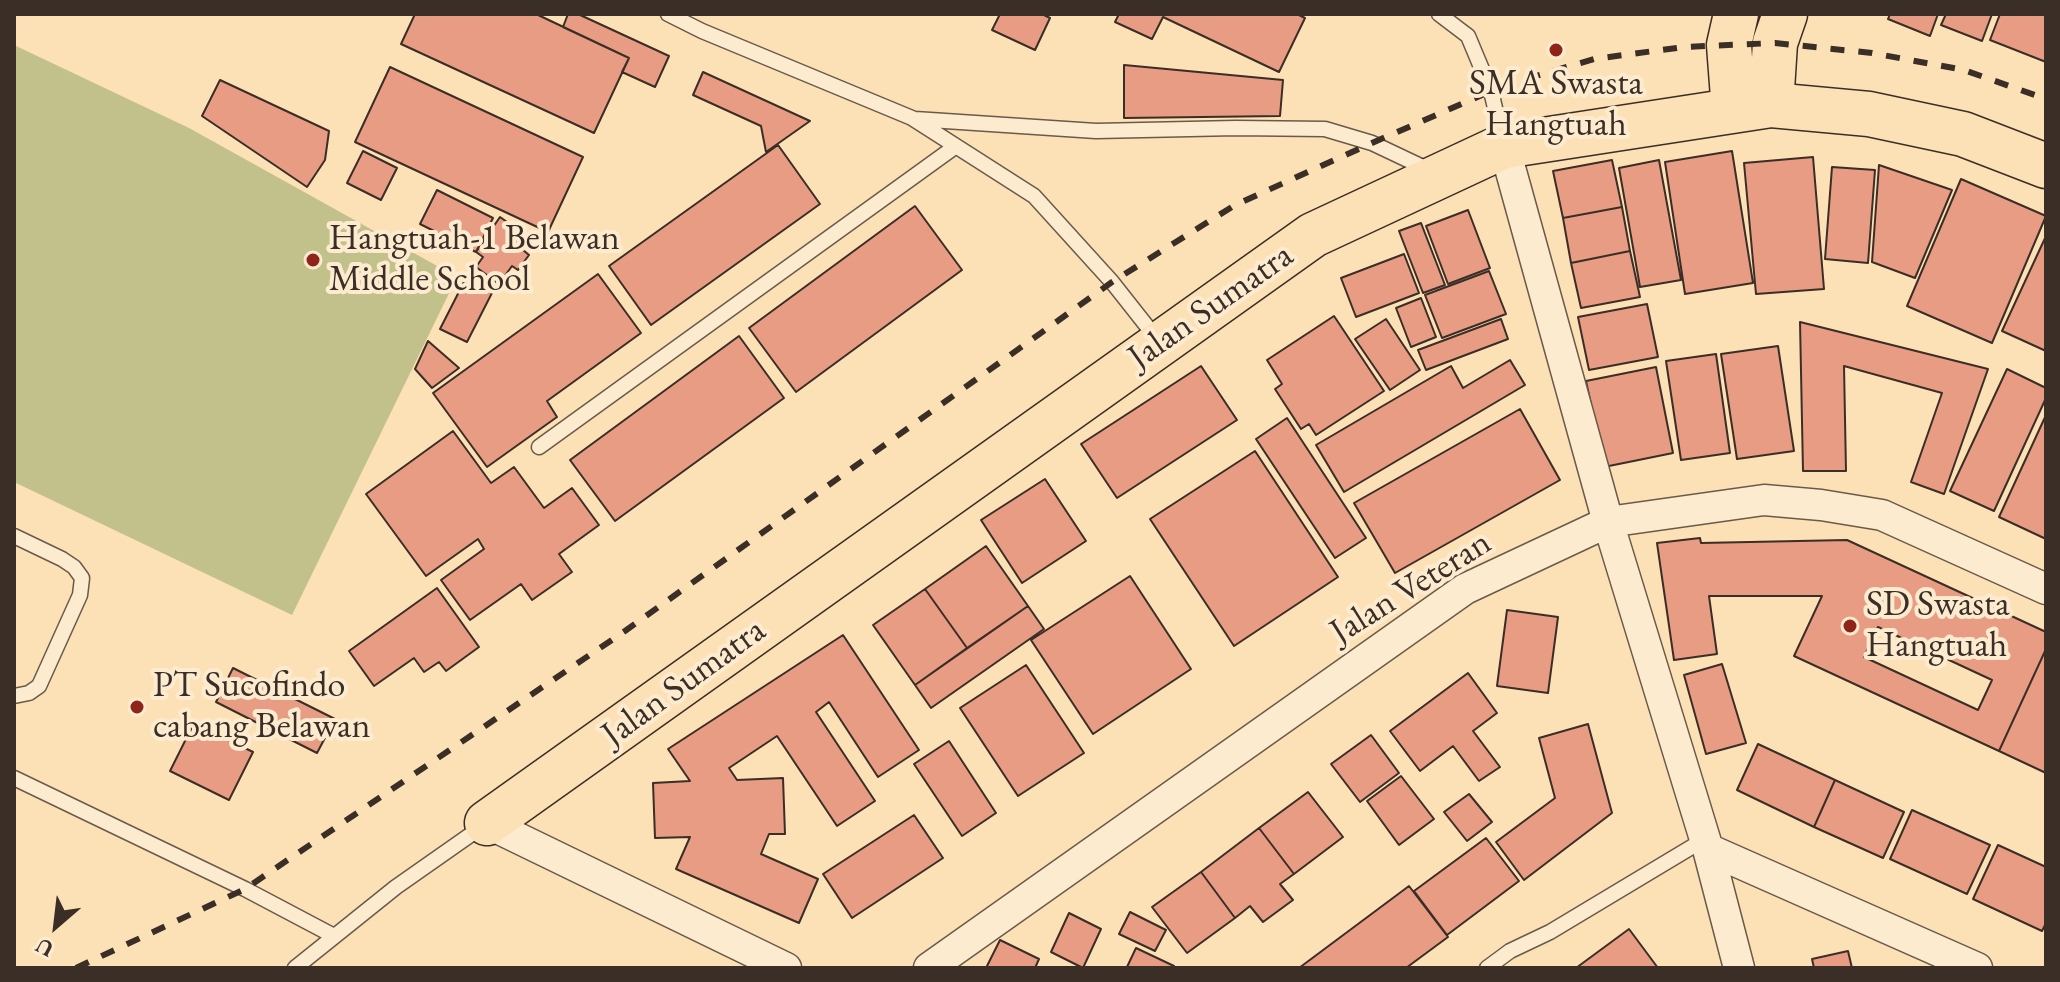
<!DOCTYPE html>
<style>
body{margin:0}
#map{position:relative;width:2060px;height:982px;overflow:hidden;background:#fce0b6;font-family:"EB Garamond",serif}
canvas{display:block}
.frame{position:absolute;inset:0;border:16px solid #3a2e26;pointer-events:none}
.north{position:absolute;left:16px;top:886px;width:80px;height:80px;-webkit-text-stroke:6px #fdebd0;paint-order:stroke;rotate:208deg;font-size:22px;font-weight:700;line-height:32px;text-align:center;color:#3a2e26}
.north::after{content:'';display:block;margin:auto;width:28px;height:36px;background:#3a2e26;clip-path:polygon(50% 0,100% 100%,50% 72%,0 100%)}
</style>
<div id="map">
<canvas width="2060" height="982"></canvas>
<div class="frame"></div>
<div class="north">U</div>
</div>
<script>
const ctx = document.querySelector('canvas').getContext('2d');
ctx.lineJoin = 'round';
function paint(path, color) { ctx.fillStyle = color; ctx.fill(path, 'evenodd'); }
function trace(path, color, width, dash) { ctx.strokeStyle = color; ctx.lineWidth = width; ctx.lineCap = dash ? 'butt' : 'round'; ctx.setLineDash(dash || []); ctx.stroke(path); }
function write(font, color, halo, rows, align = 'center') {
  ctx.font = font + ' "EB Garamond",serif'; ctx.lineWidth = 8; ctx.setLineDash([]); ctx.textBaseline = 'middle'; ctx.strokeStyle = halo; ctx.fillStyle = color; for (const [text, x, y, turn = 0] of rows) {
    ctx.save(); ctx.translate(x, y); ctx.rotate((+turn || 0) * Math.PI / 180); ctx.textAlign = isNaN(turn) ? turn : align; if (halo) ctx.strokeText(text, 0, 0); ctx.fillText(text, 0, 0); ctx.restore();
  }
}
const green = new Path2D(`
 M14,45L189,128L457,277L292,615L14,482Z`);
const building = new Path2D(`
 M415,14H536L629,58L594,133L401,44Z
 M568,14H578L669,56L655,87L622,72L629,58L563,27Z
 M1000,14H1042L1050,18L1035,50L992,30Z
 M1119,14H1297L1305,18L1279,72L1163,17L1152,39L1115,22Z
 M1890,14H1938L1930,36L1888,19Z
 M1946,14H1992L1982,41L1941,25Z
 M2000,14H2046V62L1990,40Z
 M1124,65L1283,80L1280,116L1124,118Z
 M390,67L583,157L548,232L355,142Z
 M703,72L810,121L766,152L761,126L693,95Z
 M220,80L329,131L325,160L307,187L202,116Z
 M778,145L820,204L651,325L609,266Z
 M363,151L397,168L381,200L347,183Z
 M1732,151L1753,283L1685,294L1665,162Z
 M1813,157L1824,289L1756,294L1744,163Z
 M1612,160L1622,207L1563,218L1553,171Z
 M1659,160L1681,280L1640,287L1619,168Z
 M1879,165L1952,190L1915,278L1872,262Z
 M1832,167L1875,170L1868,263L1825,259Z
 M1961,179L2046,216L1992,343L1907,306Z
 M437,190L493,218L476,252L420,224Z
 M915,206L962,270L796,392L749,328Z
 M1622,207L1630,251L1571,263L1563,218Z
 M1468,210L1490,268L1448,284L1426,226Z
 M500,217L531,239L523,250L529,255L518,270L512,266L499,284L476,267L483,257L476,252Z
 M1421,223L1445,285L1423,293L1399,231Z
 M2046,236V351L2002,331Z
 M1630,251L1640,297L1581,308L1571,263Z
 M1404,254L1419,293L1356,317L1341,278Z
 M1489,271L1506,314L1442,338L1425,295Z
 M598,274L641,333L547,401L557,417L487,467L433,393Z
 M467,276L494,289L467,342L440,329Z
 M1421,298L1436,337L1411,347L1396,308Z
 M1647,304L1658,357L1589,370L1578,317Z
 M1334,316L1384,391L1316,435L1309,424L1301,429L1275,389L1282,384L1267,360Z
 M1386,319L1420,370L1390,390L1355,339Z
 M1501,319L1508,339L1426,370L1418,350Z
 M1800,322L1988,369L1944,494L1911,482L1942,393L1844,366L1846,471H1803Z
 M739,336L784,398L615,521L570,460Z
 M428,341L459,368L432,388L415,369Z
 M1778,346L1794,451L1737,459L1721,354Z
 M1716,354L1730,453L1681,460L1666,361Z
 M1510,360L1525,385L1344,492L1316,445L1451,366L1463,388Z
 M1201,366L1237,420L1117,498L1081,444Z
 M1656,367L1673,453L1604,467L1586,381Z
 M2007,369L2046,388V398L1994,511L1950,491Z
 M1520,409L1560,480L1395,573L1354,503Z
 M2046,415V539L1999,517Z
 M1287,418L1366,538L1335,558L1256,439Z
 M453,431L491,483L514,467L544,508L572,488L599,525L559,554L572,572L532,600L521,584L470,620L441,580L484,549L478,539L426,576L366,494Z
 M1255,451L1338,577L1234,646L1150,519Z
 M1045,479L1086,541L1022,583L981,520Z
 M1700,538L1701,543L1847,540L2046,632V649L1999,751L1794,656L1822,596H1709L1717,654L1674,660L1657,543ZM1878,627L1992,680L1978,710L1864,657Z
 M986,546L1028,606L967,648L925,589Z
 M1130,576L1191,669L1093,734L1031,640Z
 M437,588L479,647L446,671L439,662L424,672L414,658L374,686L349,651Z
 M925,589L967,648L915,685L873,625Z
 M1028,606L1044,629L931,708L915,685Z
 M1507,610L1558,617L1548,693L1497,686Z
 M843,635L919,750L878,777L829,702L816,712L875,801L837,826L777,736L729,768L737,780L783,778L785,834H769L761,854L818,879L799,923L676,869L690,837L655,838L653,783L690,781L668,749Z
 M2046,649V773L1999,751Z
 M1722,664L1746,743L1706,754L1684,675Z
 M1026,665L1084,753L1018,796L960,708Z
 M233,668L335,719L317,753L216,702Z
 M1468,673L1497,713L1473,731L1500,767L1479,781L1453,746L1420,771L1390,731Z
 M194,723L253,752L229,800L170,771Z
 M1588,724L1612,813L1524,880L1496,842L1555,798L1539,738Z
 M1371,735L1399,773L1360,802L1331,764Z
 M949,741L996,813L962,836L914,764Z
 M1758,744L1835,780L1814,827L1737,790Z
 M1401,776L1434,819L1399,845L1367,801Z
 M1835,780L1904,812L1883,858L1814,827Z
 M1308,792L1343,837L1294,874L1259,828Z
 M1469,794L1492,822L1467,841L1444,812Z
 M1912,810L1990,845L1967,894L1890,859Z
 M914,815L943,858L852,918L823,874Z
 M1259,828L1294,874L1280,884L1293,900L1263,922L1250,906L1235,918L1201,872Z
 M1486,838L1519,881L1447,935L1414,891Z
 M1998,845L2046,867V923L2042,931L1973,899Z
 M1201,872L1235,918L1187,953L1152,907Z
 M1409,886L1448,937L1406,968H1299Z
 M1130,912L1166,930L1155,951L1119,934Z
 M1069,913L1101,929L1083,968L1051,952Z
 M1629,929L1658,968H1576Z
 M1000,940L1039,959L1035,968H986Z
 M1136,948L1174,966L1173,968L1127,967Z
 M1848,951L1852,968H1814L1812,959Z`);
const service = new Path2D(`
 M668,14L702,31L912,118L1034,196L1112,282L1157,339
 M1439,14L1468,36L1491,91L1503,142
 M915,119L1096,131L1236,128L1325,129L1372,143L1429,170
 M539,447L956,146
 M14,536L62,559L74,567L82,578L80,595L39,686L29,693L14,696
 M14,778L245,889L334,936
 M295,968L396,887L483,826
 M1487,968L1510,951L1550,932L1705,839`);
const minor = new Path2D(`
 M1504,146L1608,522L1708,849L1739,968
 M487,823L786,968
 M1708,849L1977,968
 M929,968L1465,589L1608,522L1764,500L1821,505L1882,515L2046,589`);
const primary = new Path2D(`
 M1771,105L1775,43L1785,14
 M1734,110L1729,45L1736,14`);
const trunk = new Path2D(`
 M487,823L1313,235L1504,146L1771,105L1869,114L1963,134L2046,166`);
const rail = new Path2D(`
 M76,968L245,889L625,631L1112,282L1235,205L1372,143L1505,85L1594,59L1684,47L1775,43L1872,53L1964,70L2046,99`);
const markers = [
 [1556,50,8,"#8f2418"],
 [313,260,8,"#8f2418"],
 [1850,626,8,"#8f2418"],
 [137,707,8,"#8f2418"]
];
const poiNames = [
 ["SMA Swasta",1556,84,"center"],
 ["Hangtuah",1556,125,"center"],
 ["Hangtuah-1 Belawan",329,239],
 ["Middle School",329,280],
 ["SD Swasta",1866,605],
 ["Hangtuah",1866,646],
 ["PT Sucofindo",153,686],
 ["cabang Belawan",153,727]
];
const streetNames = [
 ["Jalan Sumatra",1211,307,-35],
 ["Jalan Veteran",1411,588,-32],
 ["Jalan Sumatra",684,683,-36]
];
paint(green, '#c2c18c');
paint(building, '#e89c84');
trace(building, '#3a2e26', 2);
trace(service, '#6a5a4a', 17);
trace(minor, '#6a5a4a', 33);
trace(primary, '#3a2e26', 47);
trace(trunk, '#3a2e26', 47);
trace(service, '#fdebd0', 14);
trace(minor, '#fdebd0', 30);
trace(primary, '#fce0b6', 44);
trace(trunk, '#fce0b6', 44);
trace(rail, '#3a2e26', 6, [14, 14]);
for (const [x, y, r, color] of markers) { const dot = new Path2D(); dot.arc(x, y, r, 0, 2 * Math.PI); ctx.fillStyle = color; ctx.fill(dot); trace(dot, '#fdebd0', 3); }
write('36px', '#3a2e26', '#fdebd0', poiNames, 'left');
write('36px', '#3a2e26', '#fdebd0', streetNames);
</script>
